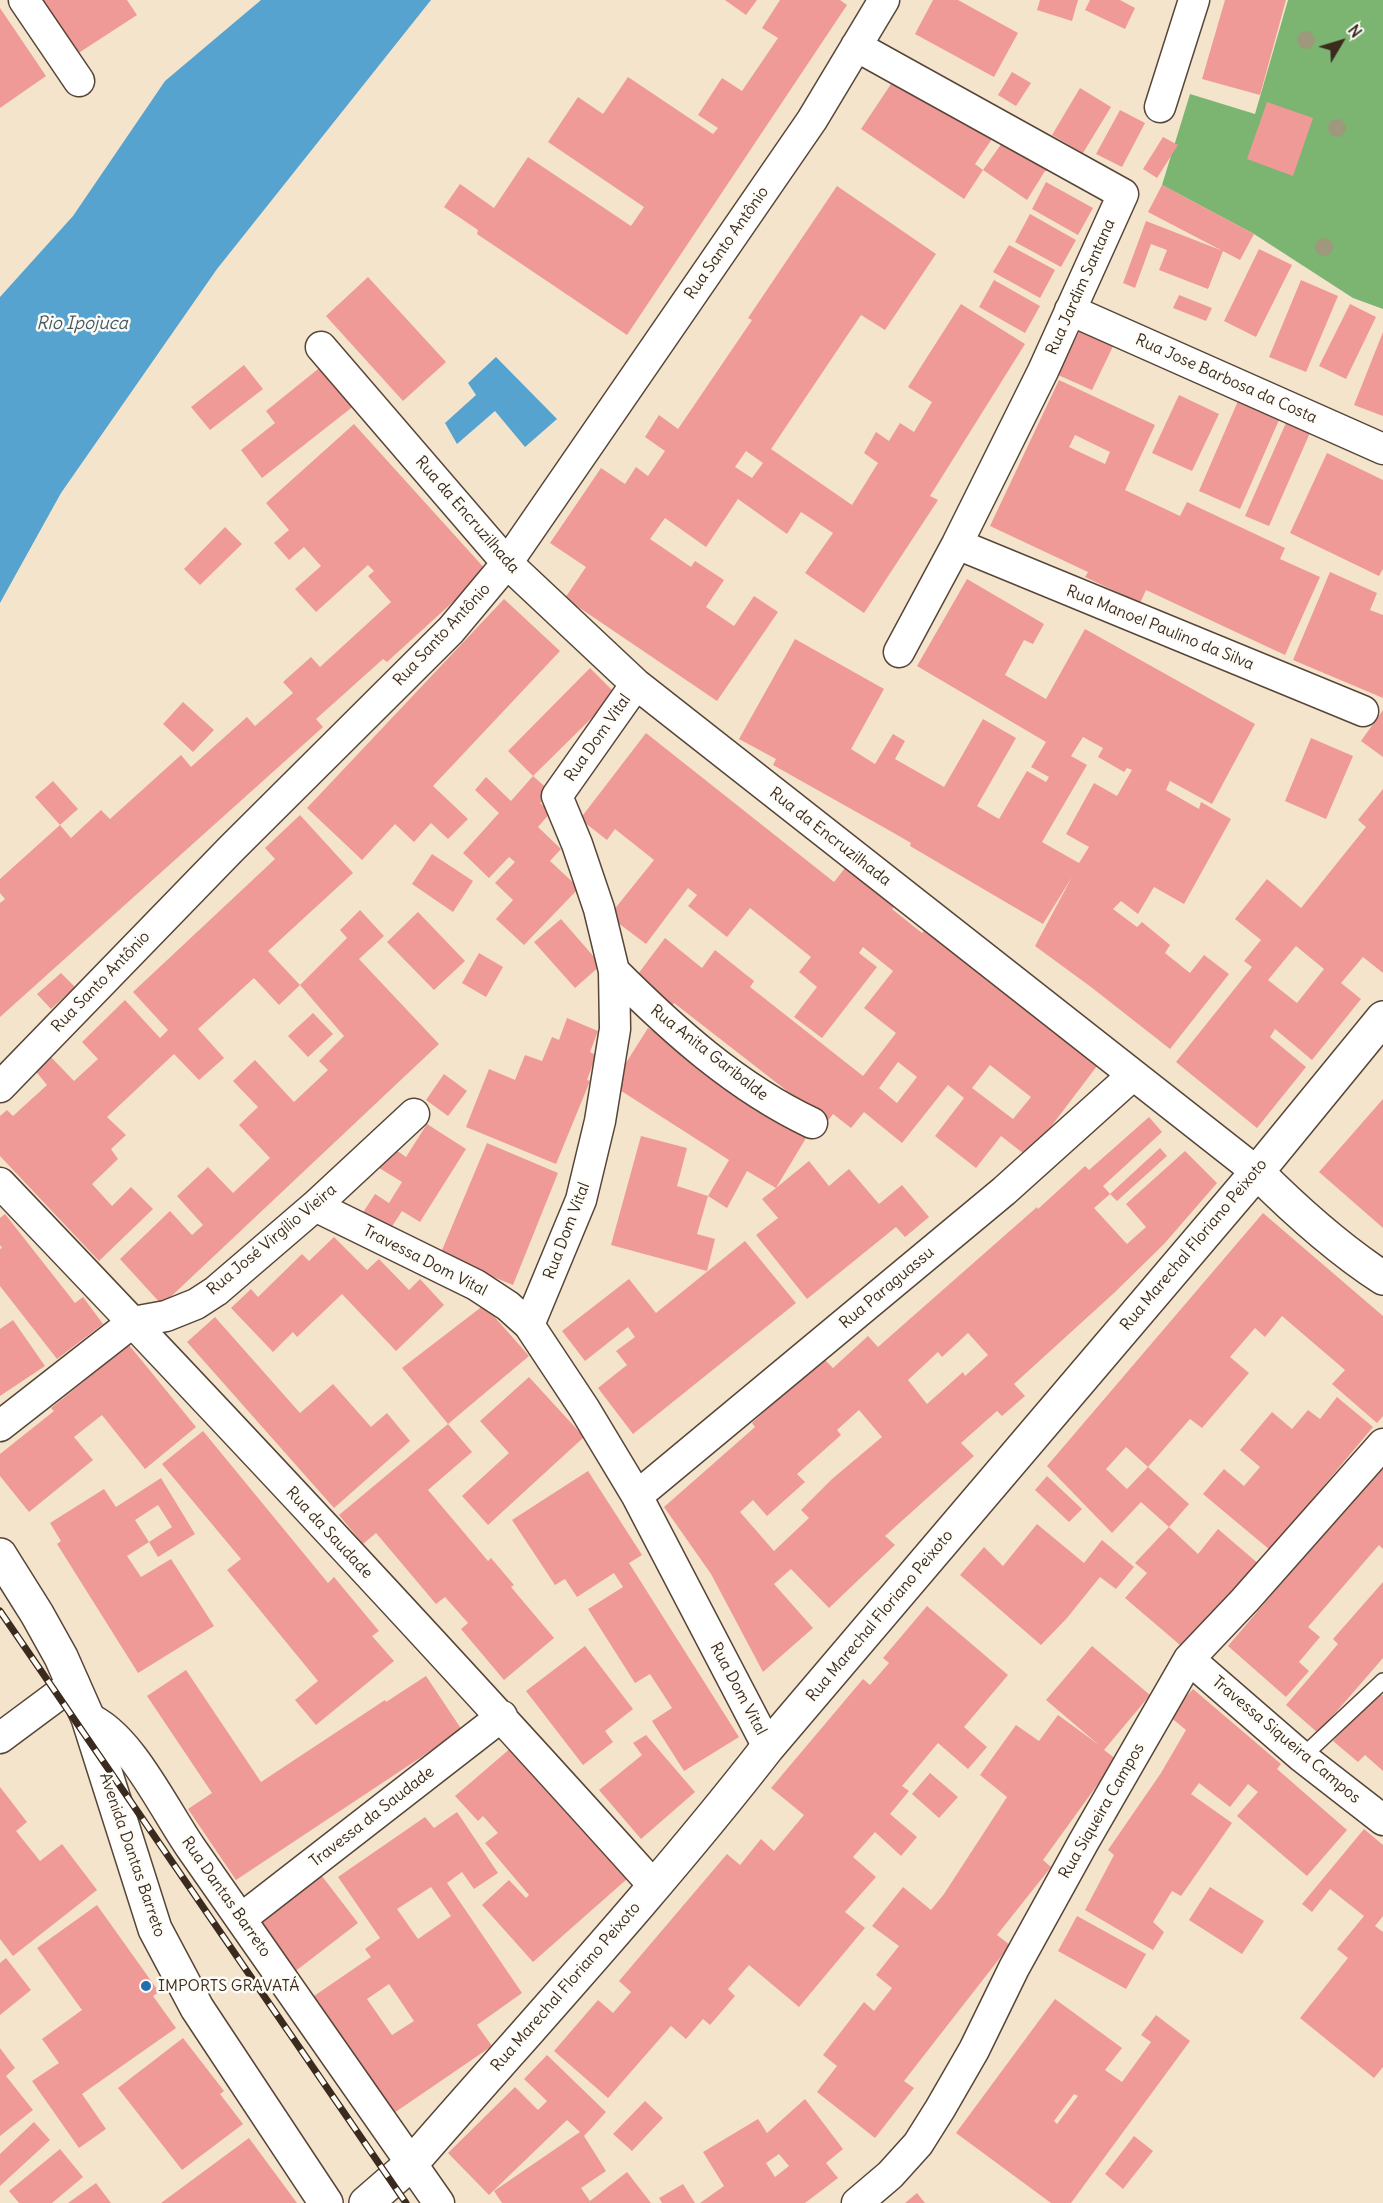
<!DOCTYPE html>
<meta charset="utf-8">
<style>
body{margin:0}
#map{position:relative;width:1383px;height:2203px;overflow:hidden;background:#f4e4cc;font-family:Delius,sans-serif}
canvas{display:block}
.north{position:absolute;left:1311px;top:12px;width:60px;height:60px;-webkit-text-stroke:4px #fdfcf7;paint-order:stroke;rotate:52deg;font-size:16px;font-weight:700;line-height:24px;text-align:center;color:#3b2a1e}
.north::after{content:'';display:block;margin:auto;width:21px;height:27px;background:#3b2a1e;clip-path:polygon(50% 0,100% 100%,50% 72%,0 100%)}
</style>
<div id="map">
<canvas width="1383" height="2203"></canvas>
<div class="north">N</div>
</div>
<script>
const ctx = document.querySelector('canvas').getContext('2d');
ctx.lineJoin = 'round';
function paint(path, color) { ctx.fillStyle = color; ctx.fill(path, 'evenodd'); }
function trace(path, color, width, dash) { ctx.strokeStyle = color; ctx.lineWidth = width; ctx.lineCap = dash ? 'butt' : 'round'; ctx.setLineDash(dash || []); ctx.stroke(path); }
function write(font, color, halo, rows, align = 'center') {
  ctx.font = font + ' Delius,sans-serif'; ctx.lineWidth = 5; ctx.setLineDash([]); ctx.textBaseline = 'middle'; ctx.strokeStyle = halo; ctx.fillStyle = color; for (const [text, x, y, turn = 0] of rows) {
    ctx.save(); ctx.translate(x, y); ctx.rotate((+turn || 0) * Math.PI / 180); ctx.textAlign = isNaN(turn) ? turn : align; if (halo) ctx.strokeText(text, 0, 0); ctx.fillText(text, 0, 0); ctx.restore();
  }
}
const forest = new Path2D(`
 M1288,0H1383V309L1353,298L1254,234L1162,185L1190,94L1255,114Z`);
const water = new Path2D(`
 M261,0H431L217,269L61,493L0,603V297L73,216L165,81Z
 M496,357L557,419L525,447L495,411L457,444L445,423L476,395L468,383Z`);
const building = new Path2D(`
 M41,0H127L137,15L77,54Z
 M725,0H757L746,15Z
 M780,0H840L847,5L627,335L477,234L478,230L444,207L460,184L494,208L528,157L631,226L644,207L548,142L578,97L603,114L628,77L713,134L718,128L698,115L722,78L742,91L778,38L762,28Z
 M933,0H958L1018,33L994,77L915,34Z
 M1040,0H1078L1072,21L1037,10Z
 M1090,0H1120L1135,8L1125,29L1085,10Z
 M1225,0H1286L1260,95L1202,79Z
 M0,8L46,76L0,108Z
 M1012,72L1031,83L1016,106L998,95Z
 M897,75L992,139L975,164L983,170L1004,140L1050,171H1045L1027,200L983,170L964,199L861,129Z
 M1080,88L1111,107L1083,153L1052,135Z
 M1267,102L1313,118L1293,176L1247,159Z
 M1120,110L1145,123L1122,167L1096,154Z
 M1163,137L1178,145L1157,178L1143,169Z
 M1046,182L1093,208L1078,235L1032,209Z
 M1162,185L1254,234L1240,260L1148,212Z
 M837,186L936,254L885,330L861,315L771,449L852,505L878,463L864,453L876,432L889,441L900,423L914,432L932,402L908,387L961,304L1025,344L930,496L938,500L864,613L805,573L833,533L801,512L787,534L738,499L706,547L665,518L650,539L691,567L695,561L724,580L706,607L734,626L754,596L778,612L717,701L565,598L586,567L550,543L601,468L625,484L636,467L648,476L665,451L645,437L659,415L678,429L752,320L748,318ZM746,451L763,463L752,478L735,467Z
 M1030,214L1076,240L1061,267L1015,242Z
 M1146,221L1223,251L1208,289L1159,270L1167,250L1151,244L1135,288L1123,283Z
 M1009,245L1055,270L1040,298L993,272Z
 M1259,249L1292,265L1256,337L1224,321Z
 M368,277L446,362L403,401L326,316Z
 M994,280L1040,306L1025,333L979,307Z
 M1301,280L1338,296L1306,372L1269,357Z
 M1179,295L1212,308L1206,321L1173,308Z
 M1350,304L1376,317L1346,379L1319,366Z
 M1084,322L1117,338L1092,390L1058,375Z
 M1383,332V416L1354,405Z
 M244,365L263,389L210,430L191,407Z
 M323,365L355,405L262,478L241,450L275,423L266,411Z
 M1059,380L1155,425L1125,490L1180,516L1187,502L1285,548L1280,559L1320,577L1285,655L1146,590L1140,603L1085,577L1088,572L990,526ZM1075,435L1110,452L1105,464L1069,447Z
 M1179,395L1219,414L1192,471L1152,453Z
 M1238,401L1279,420L1240,509L1199,491Z
 M1289,416L1313,426L1269,526L1245,516Z
 M354,424L487,571L387,662L383,659L344,694L316,719L323,727L0,1017V903L5,899L0,893V879L60,825L71,838L101,810L110,819L181,755L191,767L247,717L255,726L293,693L283,682L311,657L320,667L391,602L368,576L374,571L368,565L316,612L295,589L321,566L304,547L289,560L274,543L289,530L266,503Z
 M1327,453L1383,480V569L1379,576L1290,533Z
 M225,527L242,544L200,585L184,569Z
 M1330,572L1377,593L1370,610L1383,615V698L1293,660Z
 M967,579L1044,624L1033,644L1024,640L1005,675L1046,699L1085,629L1255,724L1212,804L1170,781L1166,790L1199,809L1201,802L1231,819L1184,904L1154,887L1138,914L1121,901L1113,909L1137,927L1142,922L1170,945L1165,953L1190,973L1204,955L1229,974L1170,1049L1091,987L1035,946L1072,877L1043,924L910,846L911,843L892,832L773,765L776,759L739,739L795,639L884,689L851,749L875,764L893,734L905,741L895,759L944,787L983,719L1016,738L977,806L999,819L1027,771L1046,782L1049,777L1031,767L1046,742L917,666ZM1083,737L1103,748L1098,757L1124,772L1127,768L1132,770L1117,796L1094,783L1066,834L1089,847L1079,863L1042,842L1087,765L1071,756Z
 M504,599L560,651L433,786L468,819L448,839L431,823L414,842L395,824L362,860L307,808Z
 M590,668L616,694L533,776L508,751Z
 M183,702L214,730L193,752L163,724Z
 M1383,710V757L1361,741Z
 M646,733L834,882L845,868L894,907L892,909L922,933L927,927L1100,1062L1028,1157L1001,1136L976,1168L935,1136L964,1098L948,1085L902,1143L864,1112L851,1128L833,1114L827,1122L674,1003L669,1011L632,982L665,938L702,968L715,950L754,981L750,987L863,1076L896,1033L864,1008L893,971L863,947L859,953L877,967L822,1038L794,1017L817,987L799,972L811,957L750,908L727,937L688,906L697,895L688,888L646,944L609,916L654,860L615,829L607,840L580,819ZM898,1062L917,1077L897,1103L879,1088ZM990,1065L1031,1097L1013,1119L972,1088Z
 M1311,738L1353,756L1326,819L1285,801Z
 M533,776L551,792L540,803L551,812L538,827L561,849L550,861L579,888L524,945L496,919L513,900L495,883L515,862L509,857L489,878L463,853L499,813L475,790L486,777L511,801Z
 M53,781L78,809L60,825L35,797Z
 M1383,789V973L1363,957L1341,983L1361,999L1312,1060L1275,1029L1270,1037L1306,1067L1257,1128L1176,1062L1252,967L1244,961L1261,940L1235,919L1267,879L1301,908L1366,827L1358,820ZM1296,946L1324,969L1297,1003L1268,980Z
 M300,815L353,873L268,951L300,985L279,1005L254,978L198,1029L224,1058L199,1080L174,1054L107,1117L126,1135L111,1149L118,1159L92,1184L112,1206L131,1187L153,1209L99,1261L0,1156V1116L7,1110L13,1116L47,1085L34,1069L49,1055L74,1081L98,1059L82,1042L125,1000L160,1038L168,1030L133,992L275,859L265,848Z
 M432,854L473,881L453,912L412,884Z
 M360,910L384,936L359,959L439,1044L162,1305L120,1259L170,1211L192,1235L203,1225L177,1196L208,1167L233,1193L270,1158L239,1125L258,1107L233,1081L255,1060L294,1102L328,1070L319,1061L344,1036L300,985L347,938L340,930Z
 M418,912L465,961L434,990L387,942Z
 M561,919L601,965L575,988L534,942Z
 M479,953L503,967L486,997L462,983Z
 M61,973L75,987L51,1009L37,994Z
 M313,1013L333,1034L308,1057L288,1036Z
 M567,1018L598,1031L590,1052L596,1055L587,1080L590,1081L556,1164L466,1127L489,1069L515,1080L525,1055L542,1061L552,1037L559,1040Z
 M648,1028L710,1066L705,1074L806,1138L776,1188L809,1161L829,1186L849,1169L879,1204L902,1185L929,1217L905,1237L896,1227L807,1299L756,1235L778,1218L762,1199L776,1188L747,1171L727,1208L708,1196L729,1160L612,1085Z
 M444,1074L467,1091L448,1116L426,1100Z
 M1383,1099V1228L1319,1172Z
 M1149,1117L1162,1132L1103,1186L1110,1194L1094,1208L1127,1244L1146,1227L1126,1204L1185,1151L1217,1183L1164,1244L1114,1293L1014,1384L1025,1396L1002,1416L997,1411L961,1443L974,1456L885,1536L895,1545L829,1608L791,1569L774,1584L813,1628L763,1672L711,1574L664,1507L755,1427L752,1423L823,1358L833,1368L868,1336L878,1347L1037,1207L1038,1209L1085,1166L1089,1170ZM968,1333L988,1355L965,1376L963,1372L927,1404L908,1380L938,1352L942,1357ZM859,1410L882,1437L832,1479L801,1510L809,1518L774,1551L740,1512L753,1500L767,1516L805,1482L797,1474L841,1435L837,1430Z
 M427,1124L466,1149L420,1222L402,1211L389,1231L362,1214L375,1194L389,1203L402,1182L376,1166L389,1145L406,1157Z
 M641,1136L687,1148L677,1186L708,1196L697,1234L715,1239L707,1271L611,1245Z
 M487,1143L558,1173L513,1285L440,1255Z
 M1160,1148L1167,1156L1117,1201L1110,1194Z
 M1263,1213L1383,1316V1416L1377,1423L1332,1384L1345,1370L1282,1316L1265,1337L1255,1328L1230,1357L1249,1373L1202,1428L1190,1419L1148,1467L1126,1447L1106,1469L1127,1489L1148,1467L1189,1504L1169,1527L1141,1502L1112,1533L1047,1466Z
 M5,1214L75,1303L83,1297L103,1324L57,1359L0,1286V1249L2,1248L0,1245V1218Z
 M334,1237L367,1270L379,1259L409,1290L420,1279L444,1305L396,1351L342,1294L297,1337L293,1332L273,1352L231,1308L251,1289L258,1297L302,1254L309,1261Z
 M745,1241L796,1303L633,1434L598,1388L627,1365L616,1351L635,1337L628,1327L585,1361L562,1331L629,1279L656,1313Z
 M484,1305L529,1356L448,1424L472,1452L428,1490L488,1561L491,1558L514,1585L511,1587L554,1638L504,1680L461,1629L468,1623L445,1597L436,1604L376,1533L363,1544L339,1515L448,1424L402,1368Z
 M215,1317L300,1413L333,1384L371,1427L387,1413L410,1441L334,1508L187,1342Z
 M13,1320L45,1366L0,1396V1329Z
 M129,1345L196,1427L145,1469L102,1415L74,1437L93,1460L29,1512L0,1476V1454L54,1411L51,1408Z
 M529,1377L584,1437L488,1525L462,1496L509,1453L480,1421Z
 M1337,1397L1373,1427L1270,1550L1203,1494L1224,1469L1244,1486L1260,1467L1240,1450L1272,1412L1292,1429L1308,1410L1320,1419Z
 M203,1431L328,1583L334,1577L379,1631L372,1636L394,1661L316,1725L295,1700L318,1681L227,1570L241,1559L162,1464Z
 M1383,1464V1549L1379,1545L1308,1627L1320,1637L1299,1662L1309,1671L1286,1697L1228,1646Z
 M588,1471L642,1555L629,1563L739,1737L684,1771L652,1721L672,1708L650,1674L635,1683L588,1609L623,1587L614,1573L577,1597L565,1579L555,1585L512,1520Z
 M1047,1476L1082,1509L1069,1522L1035,1490Z
 M161,1478L195,1534L158,1557L149,1542L127,1556L141,1577L171,1559L214,1626L138,1673L57,1544L61,1541L50,1523L104,1489L116,1507ZM158,1505L172,1527L149,1542L135,1520Z
 M1037,1524L1084,1563L1102,1540L1134,1567L1116,1589L1100,1577L1067,1618L1041,1645L960,1575L984,1547L1003,1566Z
 M1169,1527L1198,1554L1218,1529L1260,1565L1187,1651L1125,1598L1147,1573L1135,1563Z
 M1383,1582V1658L1318,1733L1286,1705L1338,1644L1333,1639Z
 M927,1606L1008,1675L964,1727L987,1747L968,1769L938,1743L902,1786L909,1791L890,1814L917,1837L901,1856L875,1832L853,1857L876,1877L845,1912L865,1928L799,2007L749,1965L728,1989L735,1996L710,2025L703,2019L686,2039L671,2026L608,2098L554,2051L598,2000L613,2013L631,1992L619,1981L727,1854L740,1865L761,1839L774,1851L804,1815L771,1788L863,1679L870,1685L889,1663L883,1658Z
 M585,1646L633,1709L605,1731L613,1742L583,1765L526,1691Z
 M1092,1646L1150,1695L1104,1750L1116,1759L1043,1860L1051,1867L997,1935L1010,1945L904,2081L914,2088L875,2138L817,2092L837,2066L823,2055L864,2002L874,2011L892,1988L876,1975L899,1946L872,1926L903,1887L931,1910L944,1894L1007,1797L980,1775L1016,1725L1039,1741L1058,1715L1099,1745L1046,1700Z
 M186,1670L261,1782L385,1700L386,1702L426,1676L462,1730L236,1880L188,1809L212,1793L147,1696Z
 M1193,1689L1281,1764L1277,1769L1347,1830L1307,1876L1237,1816L1258,1792L1248,1784L1230,1807L1199,1783L1191,1794L1232,1823L1181,1896L1172,1891L1153,1922L1164,1932L1153,1950L1085,1910L1114,1855L1108,1850L1161,1773L1186,1730L1169,1716Z
 M1376,1689L1383,1696V1771L1365,1755L1358,1762L1333,1741Z
 M646,1735L695,1792L641,1839L599,1790L642,1755L633,1743Z
 M512,1747L627,1879L533,1962L482,1905L509,1880L526,1898L529,1895L485,1843L498,1833L483,1816L478,1821L455,1796Z
 M930,1773L958,1797L939,1818L912,1794Z
 M0,1787L27,1822L16,1831L40,1861L62,1844L97,1890L13,1956L0,1939Z
 M457,1812L498,1873L474,1889L462,1872L447,1883L522,1993L477,2025L492,2046L394,2113L314,1996L371,1957L365,1949L380,1938L338,1877L425,1817L434,1828ZM431,1887L451,1916L418,1939L397,1909ZM389,1984L414,2021L392,2035L367,1999Z
 M1364,1829L1383,1845V1916L1375,1926L1383,1932V2067L1374,2078L1300,2018L1348,1958L1337,1949L1364,1916L1330,1889L1312,1912L1302,1904Z
 M315,1867L358,1923L293,1973L250,1917Z
 M1210,1887L1264,1921L1242,1954L1189,1920Z
 M97,1905L159,1992L153,1996L176,2028L82,2094L106,2129L79,2148L32,2081L59,2063L42,2039L82,2010L37,1948Z
 M1077,1916L1146,1954L1126,1989L1058,1951Z
 M6,1958L31,1990L0,2015V1963Z
 M1055,1999L1122,2048L1105,2070L1122,2082L1151,2042L1141,2035L1156,2015L1190,2041L1071,2203H1051L956,2133ZM1074,2094L1078,2096L1057,2124L1054,2121Z
 M183,2038L224,2091L220,2094L243,2124L182,2170L118,2088Z
 M0,2048L15,2068L6,2076L33,2110L0,2136Z
 M547,2055L606,2112L584,2136L606,2171L581,2188L590,2201L627,2172L651,2203H502L494,2191L580,2132L567,2120L489,2195L448,2153L515,2087L538,2110L547,2101L524,2079Z
 M805,2099L843,2149L826,2163L838,2178L805,2203H700L724,2186L703,2152L758,2119L767,2133ZM779,2154L789,2166L775,2177L766,2163Z
 M645,2101L663,2118L632,2151L613,2134Z
 M34,2122L50,2140L0,2186V2154Z
 M1134,2136L1153,2151L1123,2189L1105,2174Z
 M249,2138L297,2203H161Z
 M60,2149L83,2177L52,2203H19L9,2191Z
 M96,2183L111,2203H68Z
 M683,2184L695,2203H662L659,2198Z
 M917,2193L925,2203H905Z`);
const lane = new Path2D(`
 M1302,1757L1383,1681`);
const street = new Path2D(`
 M24,0L79,81
 M856,46L1123,194L1043,371L957,544L899,652
 M1160,107L1194,0
 M1070,310L1383,449
 M321,347L507,563L636,684L1257,1172
 M957,544L1363,711
 M614,971C673,1030 736,1087 812,1123
 M0,1087L231,849L451,630L507,563L812,120L884,0
 M0,1183C221,1414 440,1648 654,1886
 M315,1206L476,1285L508,1306L529,1325L584,1408L637,1496L768,1747
 M529,1325L581,1200L600,1121L615,1029L614,971L599,909L577,844L557,796L636,684
 M0,1426L133,1322L166,1316L196,1304L216,1291L315,1206L414,1114
 M637,1496L1004,1191L1133,1075
 M1189,1659L1302,1757L1383,1820
 M88,1718C130,1735 165,1811 191,1848C274,1966 356,2085 439,2203
 M0,1738L74,1683
 M242,1918L502,1716
 M857,2203L890,2175L918,2144L940,2109L974,2050L1014,1968L1083,1843L1189,1659L1245,1600L1383,1444`);
const secondary = new Path2D(`
 M1257,1172C1296,1211 1337,1248 1383,1278
 M0,1555L37,1614L61,1657L88,1718L155,1929L197,2008L326,2203
 M366,2203L411,2164C531,2026 656,1891 768,1747L1257,1172L1383,1018`);
const rail = new Path2D(`
 M0,1611L406,2203`);
const trees = [
 [1306,40],
 [1337,128],
 [1324,247]
];
const markers = [
 [146,1986,6,"#1f6fb2"]
];
const streetNames = [
 ["Rua Santo Antônio",727,243,-55],
 ["Rua Jardim Santana",1081,287,-66],
 ["Rua Jose Barbosa da Costa",1226,379,24],
 ["Rua da Encruzilhada",467,515,49],
 ["Rua Manoel Paulino da Silva",1160,628,22],
 ["Rua Santo Antônio",442,635,-47],
 ["Rua Dom Vital",598,738,-55],
 ["Rua da Encruzilhada",830,837,38],
 ["Rua Santo Antônio",101,982,-46],
 ["Rua Anita Garibalde",709,1053,38],
 ["Rua Dom Vital",567,1231,-69],
 ["Rua José Virgílio Vieira",272,1240,-40],
 ["Rua Marechal Floriano Peixoto",1194,1245,-50],
 ["Travessa Dom Vital",425,1261,27],
 ["Rua Paraguassu",887,1288,-40],
 ["Rua da Saudade",329,1533,47],
 ["Rua Marechal Floriano Peixoto",880,1616,-50],
 ["Rua Dom Vital",738,1689,62],
 ["Travessa Siqueira Campos",1286,1740,40],
 ["Rua Siqueira Campos",1102,1811,-60],
 ["Travessa da Saudade",372,1817,-38],
 ["Avenida Dantas Barreto",132,1855,71],
 ["Rua Dantas Barreto",226,1897,55],
 ["Rua Marechal Floriano Peixoto",566,1987,-49]
];
const poiNames = [
 ["IMPORTS GRAVATÁ",158,1986]
];
const waterNames = [
 ["Rio Ipojuca",82,324]
];
paint(forest, '#7cb472');
paint(water, '#56a3cf');
paint(building, '#ef9a97');
trace(lane, '#574638', 18);
trace(street, '#574638', 33);
trace(secondary, '#574638', 36);
trace(lane, '#fff', 15);
trace(street, '#fff', 30);
trace(secondary, '#fff', 33);
trace(rail, '#3b2a1e', 7);
trace(rail, '#fdfcf7', 4.5, [14]);
ctx.fillStyle = '#9e997d';
for (const [x, y] of trees) { ctx.beginPath(); ctx.arc(x, y, 9, 0, 2 * Math.PI); ctx.fill(); }
for (const [x, y, r, color] of markers) { const dot = new Path2D(); dot.arc(x, y, r, 0, 2 * Math.PI); ctx.fillStyle = color; ctx.fill(dot); trace(dot, '#fdfcf7', 2); }
write('16px', '#3b2a1e', '#fdfcf7', streetNames);
write('16px', '#3b2a1e', '#fdfcf7', poiNames, 'left');
write('italic 18px', '#465a65', '#fdfcf7', waterNames);
</script>
